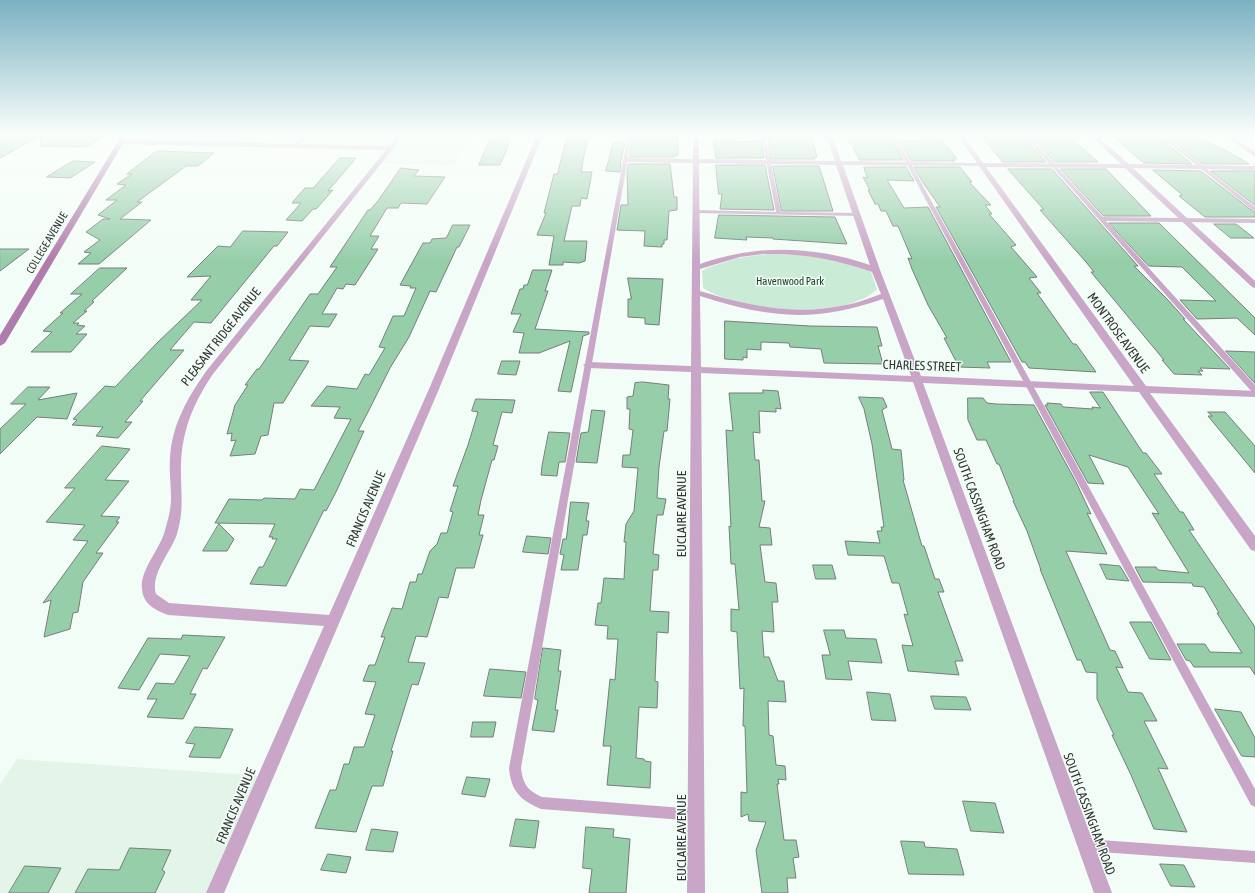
<!DOCTYPE html>
<style>
body{margin:0}
canvas{display:block;background:#f3fdf7}
</style>
<canvas width="1255" height="893"></canvas>
<script>
const ctx = document.querySelector('canvas').getContext('2d');
ctx.lineJoin = 'round';
function paint(path, color) { ctx.fillStyle = color; ctx.fill(path, 'evenodd'); }
function trace(path, color, width, dash) { ctx.strokeStyle = color; ctx.lineWidth = width; ctx.lineCap = dash ? 'butt' : 'round'; ctx.setLineDash(dash || []); ctx.stroke(path); }
function write(font, color, halo, rows, align = 'center') {
  ctx.font = font + ' "Asap Condensed",sans-serif'; ctx.lineWidth = 3; ctx.setLineDash([]); ctx.textBaseline = 'middle'; ctx.strokeStyle = halo; ctx.fillStyle = color; for (const [text, x, y, turn = 0] of rows) {
    ctx.save(); ctx.translate(x, y); ctx.rotate((+turn || 0) * Math.PI / 180); ctx.textAlign = isNaN(turn) ? turn : align; if (halo) ctx.strokeText(text, 0, 0); ctx.fillText(text, 0, 0); ctx.restore();
  }
}
const built = new Path2D(`
 M126,135H472L454,166L378,163L389,149L120,142Z
 M17,759L263,776L213,893H0V784Z`);
const green = new Path2D(`
 M153,135H295L291,138Z
 M323,135H384L380,140L373,143L319,141L318,139Z
 M767,254C801,254 840,257 871,272L877,289C844,322 739,311 703,288L702,271L707,268L738,258Z`);
const building = new Path2D(`
 M0,135H41L0,158Z
 M41,135H105L86,147L41,146Z
 M492,135L509,136L508,140L510,141L500,165H479Z
 M568,135H588L581,172H592L587,199L581,198L580,206H572L564,241H587L585,261L579,263L563,262V265H549L554,236L537,235L546,213H544L554,174H557Z
 M768,135H811L817,157H814L815,159H771Z
 M847,135H890L903,160H860Z
 M920,135H938L957,159H953L955,161H911L900,141H925Z
 M633,137H678V155L673,157H630Z
 M983,137H1024L1046,162H1003Z
 M1032,137L1071,138L1098,162H1055Z
 M1114,137L1160,138L1192,164L1144,163Z
 M1197,137L1227,151L1249,164H1202L1169,138Z
 M714,139H733V142L761,141L764,158H716Z
 M614,142L625,143L621,160L620,172L606,171Z
 M157,151L214,153L198,166H186L137,202H142L120,219L151,220L99,264H78L91,253L84,252L100,240L86,232L103,219H110L98,215L117,200H106L126,185L117,184L132,174H127Z
 M340,158H356L328,191L333,190L316,209H313L302,221L286,220L301,203H292L305,188H313Z
 M73,161L95,162L70,178L47,177Z
 M629,164H670L674,197H677V210L669,211L667,240H664V244H662V247L644,246L645,231L617,230L621,205H628L627,172Z
 M716,165H765L774,210L720,209L722,194H719Z
 M773,166H819L833,211H782Z
 M864,167H906L914,181L887,180L904,208L928,207L1011,362H987L990,368L959,367L944,338H947L928,305L912,269L908,258L912,259L898,226H893L886,211H881L878,204H875L868,190H870L863,177L868,178L864,169H865Z
 M914,167H960L972,182H969L991,205H985L992,214H989L1016,245L1011,247L1037,277L1029,278L1041,293H1037L1073,344H1076L1096,372L1029,368L1025,362H1022L936,207H940L924,184Z
 M401,168L419,170L414,176L445,177L427,204L401,203L398,208H387L370,236H379L371,249H378L355,285L346,284L343,289L337,288L322,314H337L329,327L310,326L289,360L309,361L283,403H274L268,435L261,436L255,454L230,456L236,440L231,441L232,433L227,434L235,405L248,385H245L257,369H259L310,294H318L337,267H330L368,210H370L378,201Z
 M1008,169H1052L1138,266H1134L1168,300L1185,319H1183L1184,320L1230,369L1200,368L1203,371H1198L1202,375L1174,374L1162,360H1164L1091,272H1094L1086,262L1040,210H1043L1042,209H1043Z
 M1061,169H1106L1151,216H1104Z
 M1153,170L1201,171L1255,213V217H1205L1179,196L1182,195Z
 M1211,171H1255V205Z
 M719,215L835,217L847,244L773,239V238L746,237L747,240L715,238Z
 M1109,223H1159L1255,318V335L1237,318L1197,319L1180,300L1216,301L1182,267L1149,266Z
 M1214,224H1236L1254,238H1231Z
 M453,225H470L459,247H457L436,292L430,291L409,337L390,368L369,410L358,431H364L336,492L326,511L324,510L286,586L250,584L259,567H263L277,539H272L273,537H269L275,524L215,523L229,499L262,500L264,498L295,499L300,489L314,490L351,419L334,418L340,407L311,406L327,386L357,389L365,374L369,375L385,348L379,347L393,316H404L416,288H410L411,286L400,285L423,243H430L432,239L446,238Z
 M243,231L288,232L277,246H274L211,323L194,322L170,350H184L140,401H143L125,422H132L118,438L96,436L103,427L72,425L77,420L73,419L105,386L115,387L157,343L202,300H191L211,276L187,277L218,246L230,247Z
 M0,249H29L0,271Z
 M100,268H127L92,301L94,302L84,311H87L73,323H79L77,325L85,326L76,334H87L71,352H31L52,332L43,331L63,313H60L82,294H71Z
 M533,270H552L545,291H548L535,329L589,332V334L583,336L571,392L558,391L570,341L539,353H519L524,333L513,332L521,314H511L520,289H523L524,285H527Z
 M628,278L663,279L659,325L645,324V318L628,317V299H631Z
 M725,321L810,326L877,327L882,346H878L883,364L824,363L821,349L790,347L789,343L761,342V350L747,349V358L743,357V360L725,359Z
 M1226,351L1255,352V383Z
 M502,361H520L516,375L498,374Z
 M643,382L669,385L668,399H670L667,431H664L659,467L657,498L666,499L663,515H657L653,554L659,555L658,570H653L650,611L669,612L668,633L657,632L655,681L658,682L657,708L639,707L636,758L644,759L645,761L651,762L650,788L607,785L611,746H603L606,718L610,679L615,680L618,639H607L608,626L595,625L598,603H601L604,578L624,579L626,542H624L626,524L634,511L638,468L622,467L623,455H630L633,430L629,429L630,409H627V397L633,396L635,383Z
 M28,387H50L38,400L77,393L67,419L37,417L0,454V429L26,404H11Z
 M763,390L778,391L781,409L776,408V412L759,411L760,433L753,432L755,460H759L762,501H765L759,527L770,528L772,545H760L765,582L776,583L778,602H772L774,632L762,631L764,657H769L778,681H784L786,702L768,701L769,735L773,736L776,765L785,766L786,780L778,779L779,784H777L784,840H796L799,857L793,858L796,878H787L788,893H762L756,850L766,822L749,821L748,814L741,817V792L747,793L745,726H743L744,688L740,689L737,632L731,631V609L739,610L735,564H731L729,526L731,527L726,430L733,431L729,393H763Z
 M1090,392H1103L1143,453H1146L1162,474H1154L1180,512H1183L1194,530H1189L1255,627V675L1250,667H1194L1190,661L1186,660L1177,644H1205L1210,652L1242,653L1217,613H1219L1204,587L1193,586L1192,583L1143,582L1135,567H1156L1158,570L1189,573L1152,513L1159,514L1128,467L1089,455L1104,484L1088,483L1045,405H1048L1047,403L1061,404L1063,407L1093,409L1092,407L1100,408Z
 M859,397L883,398L887,407L882,410L892,449L901,450L904,480H903L913,515L922,546H924L935,579H939L944,592H938L963,661H955L959,675L908,671L902,645L913,646L904,614L908,615L899,583H892L884,556L848,555L845,541L880,543L877,531H882L881,527H884L872,444L864,409Z
 M968,398H983L987,403L996,404L1034,405L1076,482L1091,514L1087,513L1107,554L1066,551L1110,650L1115,651L1123,668L1116,667L1128,692L1142,693L1157,721H1144L1168,769L1158,768L1187,832L1154,829L1131,775L1112,735H1114L1097,699V673L1086,672L1081,660H1077L1040,569L1041,570L1027,531L1013,501H1014L999,464H997L986,440H977L968,420Z
 M476,399L515,400L512,413L502,412L493,445L498,446L494,460H492L481,500L478,515H484L479,535H483L474,568H456L448,598L439,597L427,637L416,636L408,662L425,663L418,685L412,684L391,751H393L383,786H372L356,832L315,828L330,790H336L344,764H349L354,747H364L375,715L365,714L376,682L363,681L369,665H375L385,637H381L392,608L402,609L410,582H416L418,574H422L430,551L437,544L441,533H447L453,512L450,511L458,486H453L468,445L478,412L472,411Z
 M592,410L605,411L597,463L576,462L581,433L588,432Z
 M1208,412H1225L1255,446V473L1208,416H1212Z
 M549,432L570,433L565,462H559L557,476L541,475L542,466Z
 M102,446L130,449L105,480L129,481L101,516L120,517L116,522H119L96,553H103L83,582L78,612L73,613L70,629L44,637L51,600L43,603L88,541L73,540L85,525L46,522L75,488H65Z
 M571,502L589,503L586,521H589L587,535H583L578,570H561L564,555L560,554L563,539H566Z
 M219,524L234,539L227,551H203Z
 M527,536L551,538L548,554L523,552Z
 M1100,564L1120,566L1129,581L1107,579Z
 M813,565H832L836,579H816Z
 M1130,622H1151L1171,660L1150,659Z
 M824,630H844L846,638L876,639L882,663L848,661L852,680L826,679L822,655H830Z
 M183,635L225,637L207,669L203,668L190,694H196L183,719L147,717L157,699H147L156,683L174,684L190,656L160,654L139,690L118,688L148,638L181,639Z
 M543,648L561,650L558,671H561L555,710H558L554,732L532,730L538,700L535,699Z
 M490,669L526,672L521,698L484,696Z
 M867,692L890,694L896,721L872,720Z
 M931,696L966,697L971,710L935,709Z
 M1215,709L1241,712L1255,738V757L1242,756Z
 M473,722H496L493,737H471Z
 M195,727L233,729L220,758L189,757L195,744L186,743Z
 M467,777L490,779L485,797L462,794Z
 M963,801L995,803L1004,833L971,831Z
 M516,819L539,821L535,848L510,846Z
 M586,827L614,829L613,837L630,839L626,893H589L592,869L583,868Z
 M372,829L398,832L393,852L366,850Z
 M901,841L924,842L925,847L957,849L964,875L909,874Z
 M130,848L171,850L162,870L165,872L155,893H75L88,869L119,870Z
 M328,854L351,857L346,873L321,870Z
 M1160,864L1184,865L1195,887L1171,886Z
 M25,866L61,868L48,893H9Z`);
const service = new Path2D(`
 M305,135H309L297,147H293V145Z
 M628,135H632L521,768C523,784 527,790 542,797L696,809L700,811L702,815L700,819L696,821L541,809C520,800 511,791 509,768Z
 M761,135H765L781,212L857,213L859,214V216L694,213V211L696,210L776,212Z
 M891,135H895L1255,789V807L1251,805Z
 M1024,135H1028L1103,217L1255,219V223L1106,221L1255,385V392H1252Z
 M1159,135H1163L1255,207V212Z
 M1086,839L1255,851V863L1086,851L1082,849L1080,845L1082,841Z`);
const minor = new Path2D(`
 M398,135H404L213,374C192,405 180,435 181,474C181,497 184,510 177,534C171,552 150,574 156,594L169,603L329,615L429,389L537,135H543L439,389L224,893H206L324,626L168,615C155,610 143,604 142,589C139,571 161,548 165,530C168,520 171,509 171,498C171,484 169,471 170,458C172,424 188,397 207,370L386,150L120,144L117,142L120,140L389,146Z
 M693,135H699V159L835,161L826,135H832L841,161L977,163L957,135H963L983,163L1121,164L1090,135H1096L1129,164L1255,166V170L1133,168L1255,281V288L1252,287L1125,168L986,167L1146,386L1255,391V397L1150,393L1255,536V551L1251,550L1139,392L923,383L1112,893H1094L913,382L701,373L705,893H687L691,372L588,368L583,365L588,362L691,366L693,163L625,162L622,160L625,158L693,159ZM699,163L836,165L870,265C813,246 757,244 700,264ZM843,165L979,166L1134,386L921,376L880,270ZM763,254C802,253 836,259 872,272L881,294C869,298 858,303 846,305C796,316 748,306 700,291V269L740,257ZM700,296C769,318 814,323 883,299L911,376L701,367Z
 M1223,135H1230L1255,152V157Z`);
const secondary = new Path2D(`
 M122,135H128L5,343L0,346V335Z`);
const farStreetnames = [
 ["COLLEGE AVENUE",47,243,-59]
];
const farParknames = [
 ["Havenwood Park",790,282]
];
const streetNames = [
 ["MONTROSE AVENUE",1118,333,54],
 ["PLEASANT RIDGE AVENUE",221,337,-52],
 ["CHARLES STREET",922,366,2],
 ["FRANCIS AVENUE",366,509,-67],
 ["SOUTH CASSINGHAM ROAD",979,509,70],
 ["EUCLAIRE AVENUE",682,514,-90],
 ["FRANCIS AVENUE",236,806,-67],
 ["SOUTH CASSINGHAM ROAD",1089,814,70],
 ["EUCLAIRE AVENUE",682,838,-90]
];
paint(built, '#e3f5e9');
paint(green, '#caebd5');
paint(building, '#97ceaa');
trace(building, '#757e78', 1);
paint(service, '#c9a6c7');
paint(minor, '#c9a6c7');
paint(secondary, '#b07cad');
const sky = ctx.createLinearGradient(0, 0, 0, 260);
sky.addColorStop(0, '#7ab1c2');
sky.addColorStop(0.52, '#fafefb');
sky.addColorStop(1, '#fafefb00');
ctx.fillStyle = sky;
ctx.fillRect(0, 0, 1255, 260);
write('11px', '#313533', '#f3fdf7', farStreetnames);
write('11px', '#133e26', '#f3fdf7', farParknames);
write('13px', '#313533', '#f3fdf7', streetNames);
</script>
